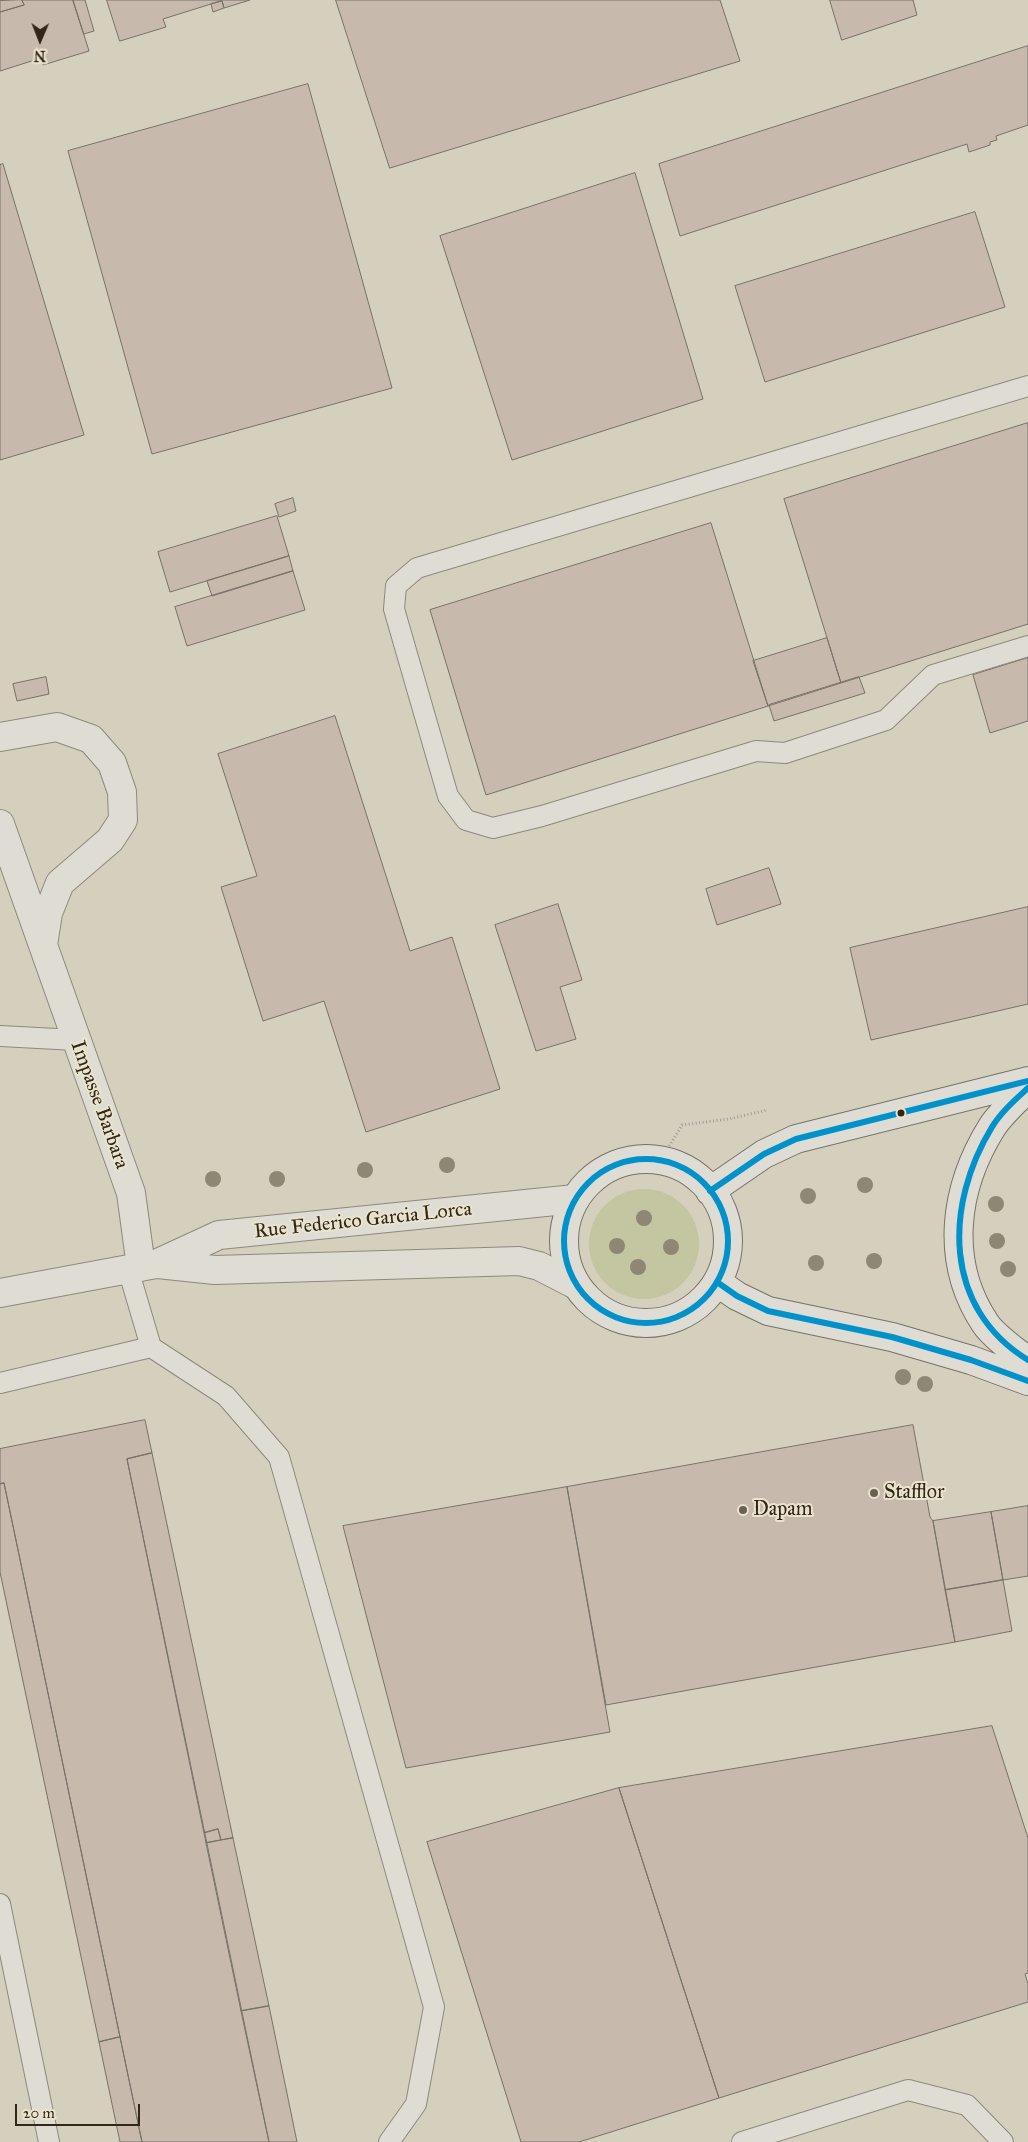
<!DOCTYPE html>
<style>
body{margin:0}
#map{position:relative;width:1028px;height:2142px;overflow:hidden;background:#d5cfbe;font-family:"IM FELL Great Primer",serif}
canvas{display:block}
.north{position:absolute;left:15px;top:15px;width:50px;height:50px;-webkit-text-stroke:4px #eae3ce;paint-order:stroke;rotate:181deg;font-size:14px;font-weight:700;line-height:20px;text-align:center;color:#322619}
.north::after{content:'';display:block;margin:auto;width:18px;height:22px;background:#322619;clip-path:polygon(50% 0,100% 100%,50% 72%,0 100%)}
.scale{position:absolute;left:15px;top:2104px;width:125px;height:22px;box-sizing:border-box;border:2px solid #322619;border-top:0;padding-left:6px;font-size:15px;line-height:18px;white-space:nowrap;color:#322619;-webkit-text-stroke:4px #eae3ce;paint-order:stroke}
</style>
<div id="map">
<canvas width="1028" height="2142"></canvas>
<div class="north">N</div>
<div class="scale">20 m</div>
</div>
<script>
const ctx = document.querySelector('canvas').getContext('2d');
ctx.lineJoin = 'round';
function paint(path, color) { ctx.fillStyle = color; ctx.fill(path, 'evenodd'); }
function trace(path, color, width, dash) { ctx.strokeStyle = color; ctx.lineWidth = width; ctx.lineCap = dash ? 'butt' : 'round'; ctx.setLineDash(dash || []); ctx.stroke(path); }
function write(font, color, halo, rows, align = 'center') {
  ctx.font = font + ' "IM FELL Great Primer",serif'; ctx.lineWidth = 4; ctx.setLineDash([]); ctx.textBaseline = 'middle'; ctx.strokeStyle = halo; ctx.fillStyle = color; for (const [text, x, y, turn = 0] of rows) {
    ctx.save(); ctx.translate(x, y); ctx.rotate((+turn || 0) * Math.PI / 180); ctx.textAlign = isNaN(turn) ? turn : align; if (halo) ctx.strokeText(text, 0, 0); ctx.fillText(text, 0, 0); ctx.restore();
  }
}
const green = new Path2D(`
 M589 1244a55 55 0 1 1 110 0a55 55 0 1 1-110 0Z`);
const building = new Path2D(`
 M22,0H73L89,51L43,65L41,58L0,71V12L24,5Z
 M22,0L24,5L0,12V1Z
 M73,0H85L94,31L84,34Z
 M107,0H250L224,8L222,1L211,4L163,19L166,27L120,41Z
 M336,0H720L740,61L390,168Z
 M830,0H913L917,15L842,40Z
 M222,1L224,8L213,12L211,4Z
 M1028,46V125L996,136L997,140L990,142V145L969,152L967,144L680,236L659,164Z
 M308,84L392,388L152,454L68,151Z
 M3,164L84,435L0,460V165Z
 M635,173L703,399L512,460L440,236Z
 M975,212L1005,307L765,382L735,286Z
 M1028,423V624L841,683L784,499Z
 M293,498L296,511L279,517L275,504Z
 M277,516L289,556L170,592L158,552Z
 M711,523L768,706L486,795L430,610Z
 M289,556L293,571L212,596L207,581Z
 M293,571L305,610L187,646L175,607Z
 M827,638L841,683L768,706L753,661Z
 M1028,658V721L990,733L973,675Z
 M46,677L49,694L17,701L13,684Z
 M859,677L865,693L774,721L769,705Z
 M335,716L410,951L452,937L500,1089L366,1132L324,1001L263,1021L221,887L257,876L218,754Z
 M769,868L781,904L717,925L706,889Z
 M558,904L582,980L560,987L576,1039L536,1051L495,925Z
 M1028,907V1004L871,1040L850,948Z
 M145,1420L152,1453L127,1459L269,2142H142L4,1483L0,1484V1449Z
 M913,1425L930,1517L933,1521L955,1642L606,1705L567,1487Z
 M152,1453L233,1838L221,1840L218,1829L204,1833L127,1459Z
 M4,1483L120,2037L99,2042L0,1572V1484Z
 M567,1487L610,1732L406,1768L343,1526Z
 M1028,1506V1576L1003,1580L991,1512Z
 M991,1512L1003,1580L945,1590L933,1521Z
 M1003,1580L1012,1631L955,1642L945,1590Z
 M992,1726L1028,1838V1973L1025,1974L1028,1984V2002L719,2098L619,1788Z
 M619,1788L719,2098L579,2142H521L427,1842Z
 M218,1829L221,1840L206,1843L204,1833Z
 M233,1838L269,2006L241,2011L206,1843Z
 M269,2006L297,2142H269L241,2011Z
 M120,2037L142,2142H120L99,2042Z`);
const path = new Path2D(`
 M660,1161L682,1125L729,1119L767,1110`);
const lane = new Path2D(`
 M1028,386L417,568L396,586L394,609L448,796L466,820L493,828L542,816L756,751L785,753L886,720L933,675L1028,646
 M0,1036L76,1040
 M128,1269L151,1347L226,1396L279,1457L434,2007L416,2104L389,2142
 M0,1383L151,1347
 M0,1904L49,2142
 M742,2142L908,2090L967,2105L1003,2142`);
const street = new Path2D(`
 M0,737L57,727L91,739L112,763L122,792L123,820L110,840L60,883L48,913L43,945
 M0,824L131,1193L141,1267
 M158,1264L215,1270L519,1261L539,1266L576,1285
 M0,1293L156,1264L219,1235L575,1199`);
const secondary = new Path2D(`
 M1028,1088C1016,1100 1001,1113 992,1127C954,1188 944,1261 985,1323C991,1333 1017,1354 1028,1360
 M564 1241a82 82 0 1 1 164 0a82 82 0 1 1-164 0Z
 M710,1191L764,1154L796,1139L1028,1081
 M717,1282L737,1296L768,1311L892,1337L971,1360L1028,1381`);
const bus1 = new Path2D(`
 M1028,1088C1015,1100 1001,1112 992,1127C944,1206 943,1308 1028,1360
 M564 1241a82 82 0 1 1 164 0a82 82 0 1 1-164 0Z
 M710,1191L764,1154L796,1139L1028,1081
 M717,1282L737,1296L768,1311L892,1337L971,1360L1028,1381`);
const trees = [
 [447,1165],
 [365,1170],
 [213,1179],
 [277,1179],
 [865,1185],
 [808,1196],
 [996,1204],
 [644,1218],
 [997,1241],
 [617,1246],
 [671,1247],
 [874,1261],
 [816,1263],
 [638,1267],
 [1008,1269],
 [903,1377],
 [925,1384]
];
const markers = [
 [901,1113,4.5,"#322619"],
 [874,1493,5,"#6b6153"],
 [743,1510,5,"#6b6153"]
];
const streetNames = [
 ["Impasse Barbara",99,1105,70],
 ["Rue Federico Garcia Lorca",363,1221,-6]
];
const poiNames = [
 ["Stafflor",884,1493],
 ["Dapam",753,1510]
];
paint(green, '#c4c5a1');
paint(building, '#c8b9ad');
trace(building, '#777268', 1);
trace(lane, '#8e897e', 22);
trace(street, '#8e897e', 30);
trace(secondary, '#777268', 30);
trace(path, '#a19d95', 3, [1, 2.5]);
trace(lane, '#dfdcd3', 20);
trace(street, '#dfdcd3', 28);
trace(secondary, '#dfdcd3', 28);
trace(bus1, '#0292cb', 6);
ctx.fillStyle = '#8e8773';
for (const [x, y] of trees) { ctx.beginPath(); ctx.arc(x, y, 8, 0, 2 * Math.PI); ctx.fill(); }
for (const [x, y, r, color] of markers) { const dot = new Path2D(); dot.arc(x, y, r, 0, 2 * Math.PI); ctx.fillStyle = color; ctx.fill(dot); trace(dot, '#eae3ce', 2); }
write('20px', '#322619', '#eae3ce', streetNames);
write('20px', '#322619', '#eae3ce', poiNames, 'left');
</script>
